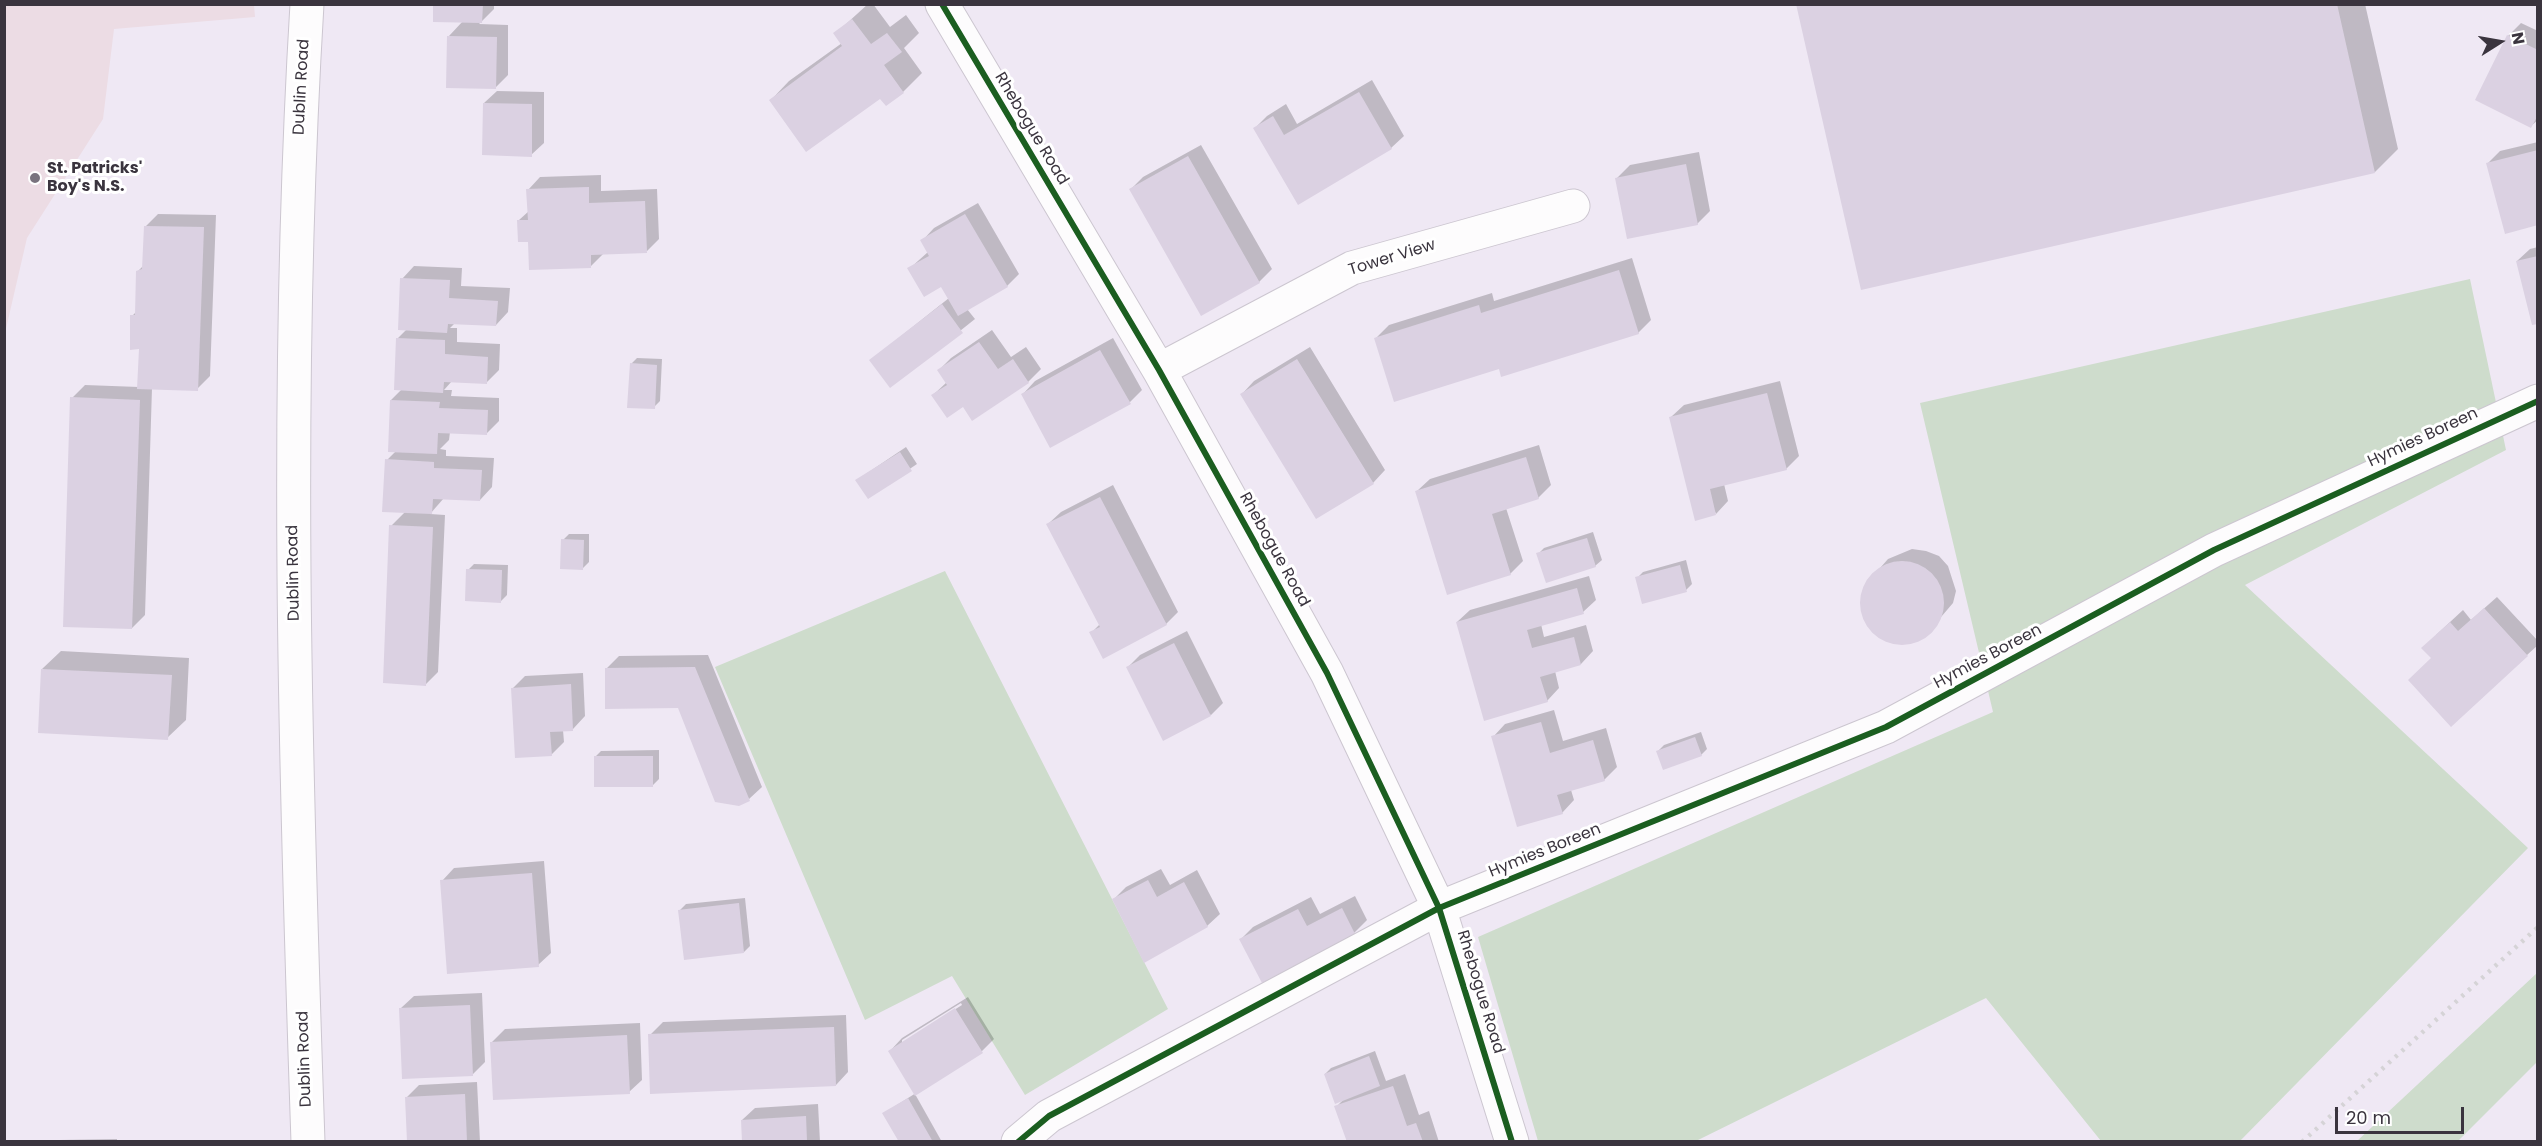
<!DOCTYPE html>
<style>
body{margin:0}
#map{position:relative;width:2542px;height:1146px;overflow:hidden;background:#efe8f4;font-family:Poppins,sans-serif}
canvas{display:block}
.frame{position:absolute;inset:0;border:6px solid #3a343e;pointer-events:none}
.north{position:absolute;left:2470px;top:12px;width:60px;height:60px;-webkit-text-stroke:4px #fff;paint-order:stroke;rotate:79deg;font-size:16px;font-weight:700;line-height:24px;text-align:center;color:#3a343e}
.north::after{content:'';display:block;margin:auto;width:21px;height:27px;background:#3a343e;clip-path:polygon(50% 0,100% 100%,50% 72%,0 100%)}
.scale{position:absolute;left:2335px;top:1107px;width:129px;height:27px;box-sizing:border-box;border:3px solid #3a343e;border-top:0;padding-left:8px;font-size:18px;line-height:21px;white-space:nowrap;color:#3a343e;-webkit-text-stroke:4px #fff;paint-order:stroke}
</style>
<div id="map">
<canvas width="2542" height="1146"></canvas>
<div class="frame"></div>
<div class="north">N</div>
<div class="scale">20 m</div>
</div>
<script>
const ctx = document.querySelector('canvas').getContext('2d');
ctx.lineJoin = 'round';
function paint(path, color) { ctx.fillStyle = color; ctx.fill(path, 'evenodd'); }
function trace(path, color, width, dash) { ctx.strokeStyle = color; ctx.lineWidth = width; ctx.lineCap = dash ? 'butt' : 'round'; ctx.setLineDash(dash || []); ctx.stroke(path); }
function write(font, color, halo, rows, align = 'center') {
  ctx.font = font + ' Poppins,sans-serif'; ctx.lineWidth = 6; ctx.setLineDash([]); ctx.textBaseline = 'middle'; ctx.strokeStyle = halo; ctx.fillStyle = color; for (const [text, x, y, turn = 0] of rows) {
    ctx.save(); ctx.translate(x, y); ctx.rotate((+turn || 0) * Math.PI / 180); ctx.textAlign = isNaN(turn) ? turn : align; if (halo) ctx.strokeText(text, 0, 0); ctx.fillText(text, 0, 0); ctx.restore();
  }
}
const education = new Path2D(`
 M5,4L254,5L255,17L114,29L103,119L27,238L5,333Z`);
const green = new Path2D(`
 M2470,279L2506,450L2245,585L2528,848L2240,1141H2101L1986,998L1696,1141H1538L1478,937L1993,712L1920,403Z
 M945,571L1168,1009L1025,1095L952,976L865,1020L715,667Z
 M2537,973V1062L2458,1141H2357Z`);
const shadow = new Path2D(`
 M435,4H494V9L479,24L508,25V75L495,88L449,36L463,21Z
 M868,4H873L890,27L906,15L919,33L904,48L922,73L903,92L886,104L880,97L771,100L789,81L842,43L835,34Z
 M1798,4H2365L2398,149L2375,172Z
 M2521,23L2538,31V120L2531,126L2477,99L2508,36Z
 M1372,80L1404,136L1391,148L1299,203L1255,128L1267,116L1286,104L1297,124Z
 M497,91L544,92V143L531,155L484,103Z
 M2538,142V224L2487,164L2500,151Z
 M1201,145L1272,269L1259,282L1202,314L1131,189L1143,177Z
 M1699,152L1710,211L1697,224L1617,178L1630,165Z
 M601,175V191L657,189L659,239L647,251L604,253L591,266L529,240L519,220L529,211L528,190L540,177Z
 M978,203L1019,274L1007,286L967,309L975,319L891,386L871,360L949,298L942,285L909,269L928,252L922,241L934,228Z
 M158,214L216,215L210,376L197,389L152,388L145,615L132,628L72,398L85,385L139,387L141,347L132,316L137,311V272L144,265L145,227Z
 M2538,247V322L2517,261L2530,249Z
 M1632,258L1651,320L1638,333L1500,367L1376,338L1389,325L1492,293L1494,301Z
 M414,266L462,268L461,286L510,288L508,312L496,325L455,323L450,328H457V342L500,344L499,370L486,383L452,381L444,390H452L451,396L499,398V421L486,434L450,432L449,440L440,449L446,450V456L494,458L492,487L480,500L444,498L430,514L445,515L438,672L426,684L391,526L405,512L387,460L396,451L391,400L402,389L398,338L407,329L402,279Z
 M992,330L1011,357L1026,347L1041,369L1028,382L964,405L933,395L947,382L939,370L951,358Z
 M1113,338L1142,390L1130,402L1023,394L1035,381Z
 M1310,347L1385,470L1373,483L1242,394L1254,381Z
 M637,358L662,359L660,401L654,407L631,364Z
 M1780,381L1799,456L1786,469L1724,484L1728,501L1716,514L1671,417L1684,405Z
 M1539,445L1551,485L1538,498L1506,508L1523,561L1510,574L1417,491L1430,479Z
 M906,447L917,464L868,497L857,480Z
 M1113,485L1178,612L1166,624L1091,633L1100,624L1048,524L1061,512Z
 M1593,532L1602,560L1595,566L1538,554L1544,548Z
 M569,534H589V562L583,568L563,540Z
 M1912,549L1926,551L1939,556L1948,566L1956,591L1953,603L1924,637L1899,643L1875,633L1867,623L1861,597L1866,584L1888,559Z
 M1686,560L1692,584L1686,590L1637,578L1643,572Z
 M474,564L508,565L507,595L501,601L468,570Z
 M1589,576L1596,600L1583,612L1541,624L1544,637L1586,625L1593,651L1581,664L1555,671L1559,688L1547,701L1457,622L1470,610Z
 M2497,597L2538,641V645L2527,655L2432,658L2436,635L2463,610L2471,620Z
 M1187,631L1223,703L1211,715L1127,668L1140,655Z
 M61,651L189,658L186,720L167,738L42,669Z
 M708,655L762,787L749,799L679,706L606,669L619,656Z
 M583,673L585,716L573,729L563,730L564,742L551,755L512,689L525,676Z
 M1554,710L1563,741L1606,728L1617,767L1604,780L1571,790L1574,800L1562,813L1493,737L1505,724Z
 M1701,732L1707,749L1701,755L1658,751L1664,745Z
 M659,750V779L653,785L595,757L601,751Z
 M544,861L551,953L538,965L442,881L454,868Z
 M1161,869L1170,885L1197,870L1220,914L1207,926L1114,899L1126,887Z
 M1355,896L1367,920L1354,933L1240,940L1253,927L1311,897L1320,914Z
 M745,898L750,946L744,952L680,910L686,904Z
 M482,993L485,1062L472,1075L401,1008L414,996Z
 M968,997L994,1039L982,1051L915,1094L942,1142H901L884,1113L916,1093L890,1051L902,1038ZM961,1003L962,1005L902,1043V1040Z
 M846,1015L848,1072L836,1085L650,1035L663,1022Z
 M640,1023L642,1080L629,1092L492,1042L505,1029Z
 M1375,1051L1386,1081L1405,1074L1419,1115L1429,1111L1439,1142H1348L1336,1107L1345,1098L1325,1074L1331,1068Z
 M477,1082L480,1142H409L406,1098L419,1085Z
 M818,1104L820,1142H744L742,1120L755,1108Z
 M117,1139V1142H57L59,1140Z`);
const building = new Path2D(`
 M433,4H483L482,23L433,22Z
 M1796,4H2337L2375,173L1861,290Z
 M852,19L871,44L887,33L902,52L884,65L904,93L886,106L880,99L806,152L769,100L842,46L833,33Z
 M2507,35L2538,50V115L2531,128L2475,100Z
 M447,36L497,37L496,89L446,88Z
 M1359,92L1392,149L1298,205L1253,128L1273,116L1284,135Z
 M483,103L532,104V157L482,155Z
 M2538,150V225L2505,234L2486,163Z
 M1188,156L1260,283L1201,316L1129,189Z
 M1686,164L1698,225L1627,239L1615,178Z
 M589,187V203L645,201L647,253L591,255V268L529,270L528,242H518L517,220H528L526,189Z
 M965,214L1008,287L958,316L941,287L924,297L907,268L929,256L920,240Z
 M144,226L204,227L198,391L137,389L139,349L130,350V315H135L136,271L142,269Z
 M2538,256V324L2532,325L2516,261Z
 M1619,270L1639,334L1501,377L1499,369L1394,402L1374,338L1479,305L1481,313Z
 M400,278L450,280L449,298L498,301L496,326L448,324L447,333L398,330Z
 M942,304L963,333L890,388L869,360Z
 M396,338L445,340V354L488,357L487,384L444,382L443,393L394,390Z
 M979,342L998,369L1013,359L1029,383L972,421L963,407L947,418L931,395L947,385L937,370Z
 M1100,350L1131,404L1050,448L1021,394Z
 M1297,359L1374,484L1316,519L1240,394Z
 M630,363L657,365L655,409L627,408Z
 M1767,393L1787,470L1710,489L1716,515L1695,521L1669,417Z
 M70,397L140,400L132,629L63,627Z
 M390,400L440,402L439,408L488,410L487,435L438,433L437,454L388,452Z
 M900,452L912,471L868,499L855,480Z
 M1526,457L1539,499L1492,514L1511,575L1447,595L1415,491Z
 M385,459L434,462V468L482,470L480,501L433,499L432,514L382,512Z
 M1100,497L1167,625L1103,659L1089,632L1100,627L1046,524Z
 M389,525L433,527L426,686L383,683Z
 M1587,538L1596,567L1546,583L1536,553Z
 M561,539L584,540L583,570L560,569Z
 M1860 603a42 42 0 1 1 84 0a42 42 0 1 1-84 0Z
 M1680,565L1687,592L1642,604L1635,577Z
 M466,569L502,570L501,603L465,601Z
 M1577,588L1584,614L1527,630L1532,648L1574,637L1581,665L1540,677L1548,702L1484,721L1456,622Z
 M2484,608L2528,656L2451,727L2408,680L2431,658L2421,648L2450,622L2458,631Z
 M1174,643L1211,716L1163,741L1126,667Z
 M695,667L750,801L739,806L715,802L678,708L605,709V668Z
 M41,669L172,675L168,740L38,733Z
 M571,684L573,731L550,732L552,756L515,758L511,688Z
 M1541,722L1550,753L1593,740L1605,781L1557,795L1563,814L1517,827L1491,736Z
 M1695,737L1702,756L1663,770L1656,751Z
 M594,756H653V787H594Z
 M532,873L539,967L447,974L440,880Z
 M1148,880L1157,897L1184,882L1208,927L1144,963L1112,899Z
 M739,903L744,953L684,960L678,910Z
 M1342,908L1355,934L1262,983L1239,939L1298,909L1307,926Z
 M470,1005L473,1076L402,1079L399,1008Z
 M955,1008L983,1053L915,1096L888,1051Z
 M834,1027L836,1086L650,1094L648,1034Z
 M627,1035L630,1094L493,1100L490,1042Z
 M1369,1056L1380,1086L1335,1104L1324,1074Z
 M1393,1086L1407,1126L1416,1123L1423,1142H1347L1334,1106Z
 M465,1094L467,1142H407L405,1097Z
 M908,1098L933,1142H899L882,1113Z
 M806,1116L807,1142H742L741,1120Z`);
const street = new Path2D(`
 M942,4L1159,370L1327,673L1439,908L1512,1142
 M1159,370L1352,268L1573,206
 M1018,1142L1049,1116L1439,908L1886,727L2214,550L2538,401`);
const secondary = new Path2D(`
 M307,4C284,383 295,763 308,1142`);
const rail = new Path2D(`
 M2302,1142L2538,927`);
const cycleway = new Path2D(`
 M942,4L1159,370L1327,673L1439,908L1512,1142
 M1018,1142L1049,1116L1439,908L1886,727L2214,550L2538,401`);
const markers = [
 [35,178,6,"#79737e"]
];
const streetNames = [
 ["Dublin Road",302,87,-87],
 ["Rhebogue Road",1031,129,59],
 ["Tower View",1392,258,-17],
 ["Hymies Boreen",2423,438,-25],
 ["Rhebogue Road",1274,550,61],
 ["Dublin Road",294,573,-91],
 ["Hymies Boreen",1988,657,-28],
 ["Hymies Boreen",1545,851,-22],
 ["Rhebogue Road",1480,992,73],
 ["Dublin Road",305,1059,-92]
];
const poiNames = [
 ["St. Patricks'",47,169],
 ["Boy's N.S.",47,187]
];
paint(education, '#ecdce4');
paint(green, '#cedccc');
paint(shadow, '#0003');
paint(building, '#dbd1e2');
trace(street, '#ccc6d0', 35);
trace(secondary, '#ccc6d0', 35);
trace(street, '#fdfcfd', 33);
trace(secondary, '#fdfcfd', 33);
trace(rail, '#d5d3d6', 4.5, [3, 6]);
trace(cycleway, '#1b5e20', 6);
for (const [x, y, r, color] of markers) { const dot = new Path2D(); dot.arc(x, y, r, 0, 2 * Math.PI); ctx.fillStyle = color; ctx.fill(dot); trace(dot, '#fff', 2); }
write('16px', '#3a343e', '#fff', streetNames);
write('bold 16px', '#3a343e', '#fff', poiNames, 'left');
</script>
